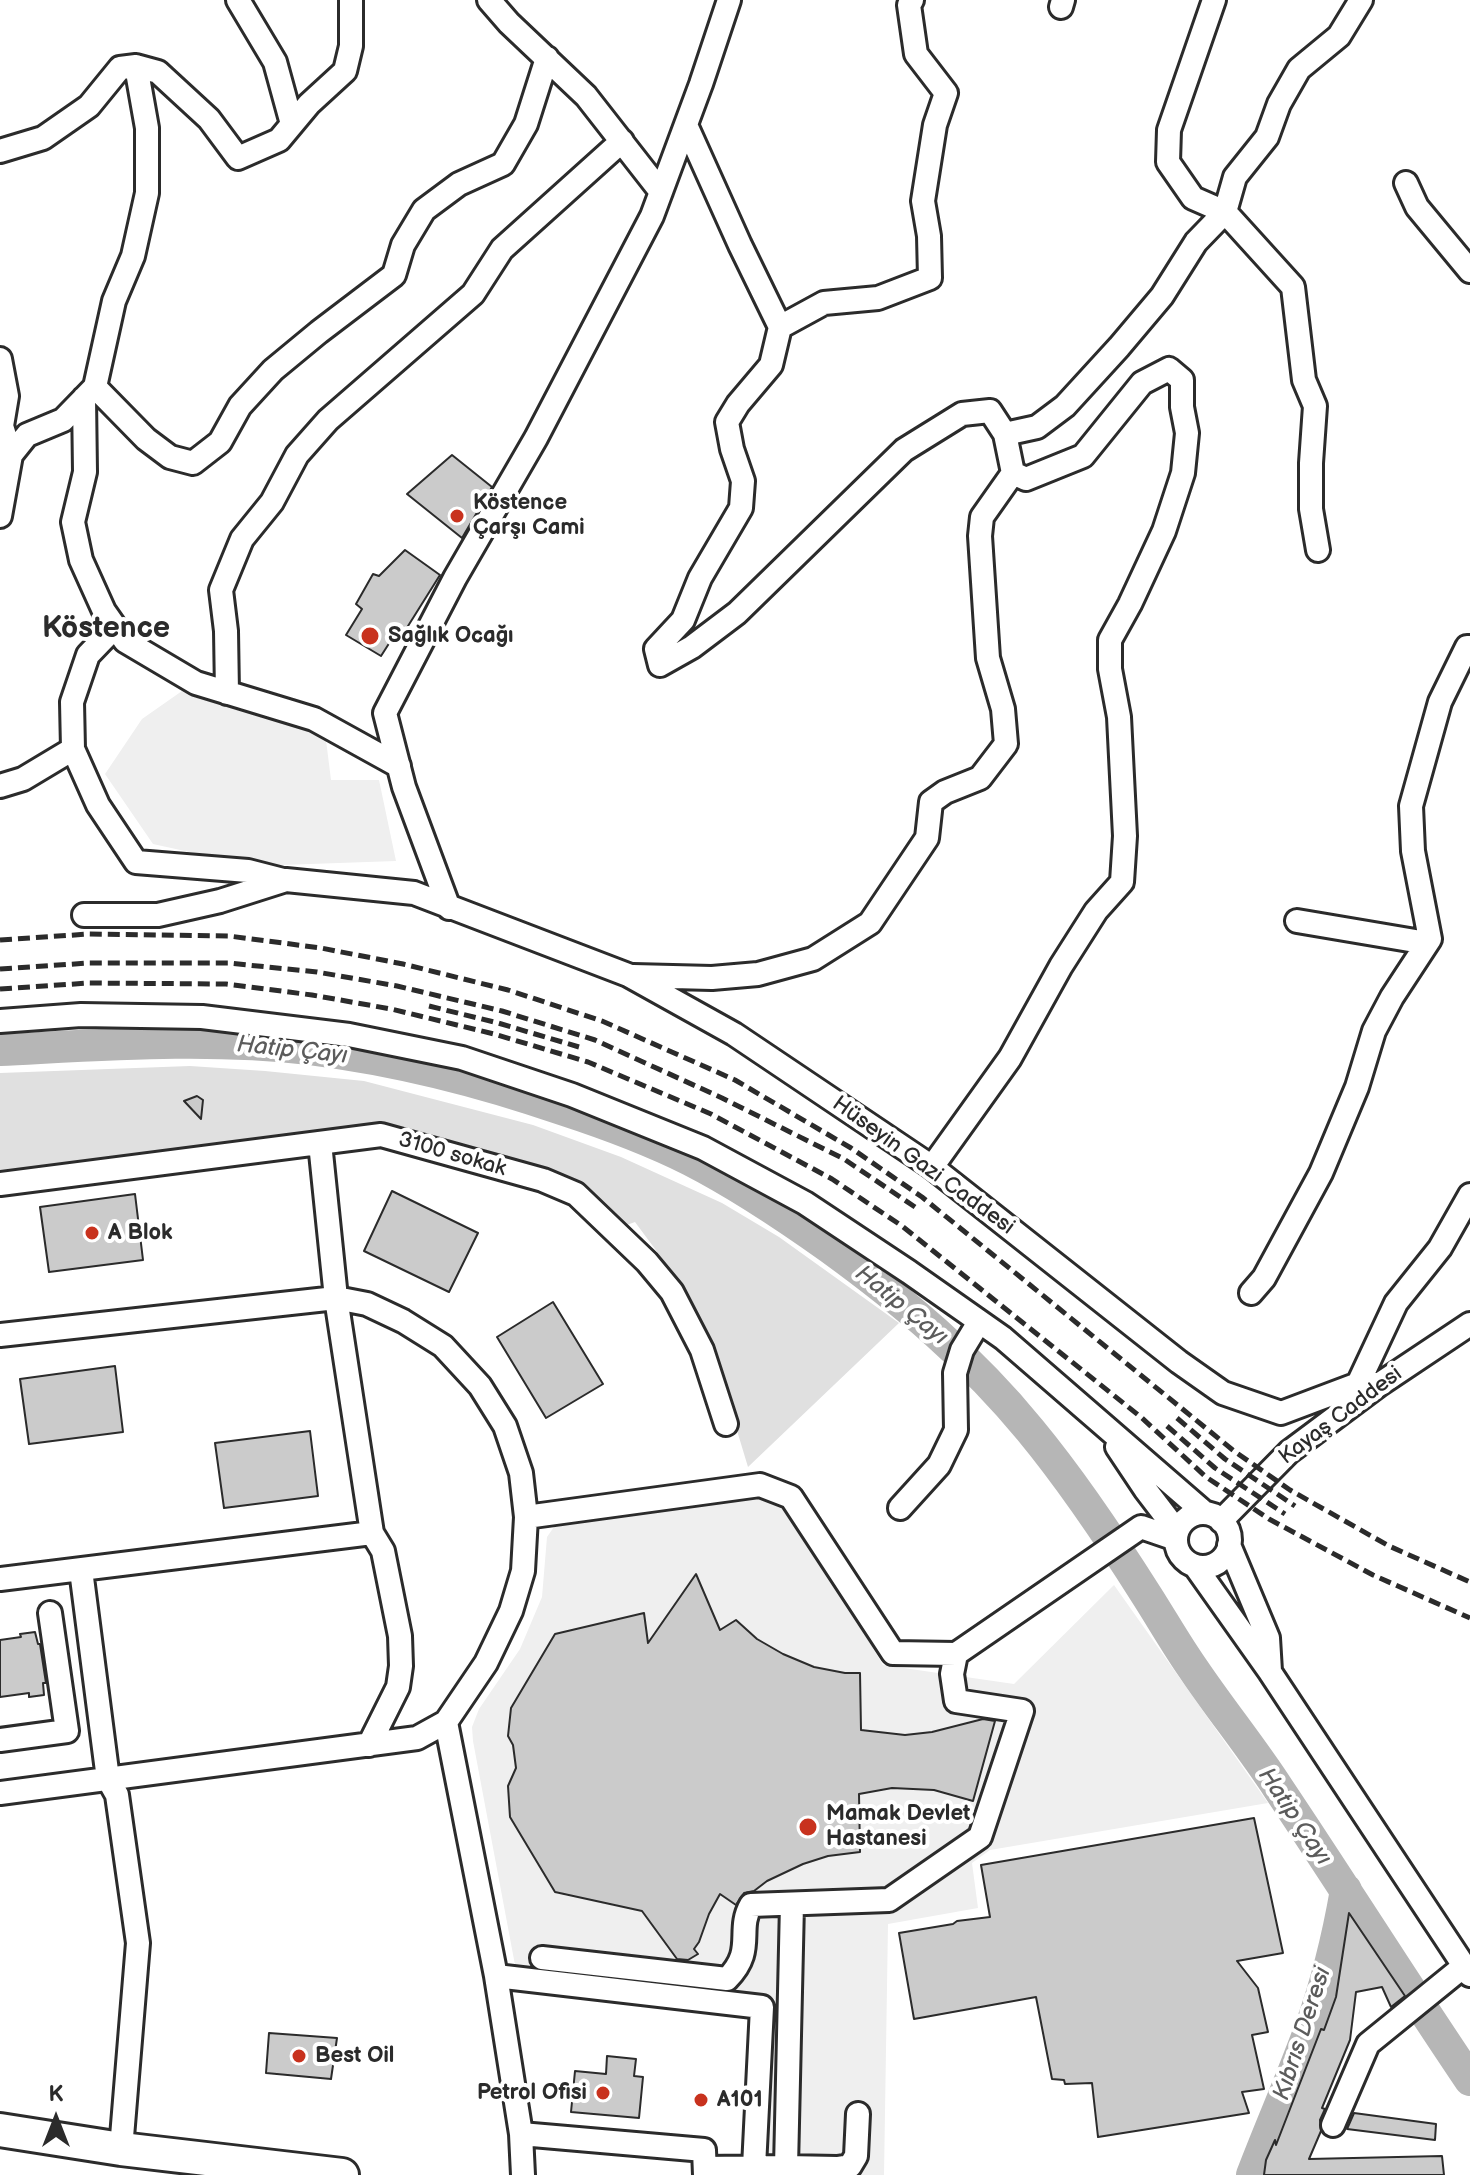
<!DOCTYPE html>
<meta charset="utf-8">
<style>
body{margin:0}
#map{position:relative;width:1470px;height:2175px;overflow:hidden;background:#fff;font-family:"Balsamiq Sans",sans-serif}
canvas{display:block}
.north{position:absolute;left:16px;top:2079px;width:80px;height:80px;-webkit-text-stroke:6px #fff;paint-order:stroke;rotate:0deg;font-size:22px;font-weight:700;line-height:32px;text-align:center;color:#2b2b2b}
.north::after{content:'';display:block;margin:auto;width:28px;height:36px;background:#2b2b2b;clip-path:polygon(50% 0,100% 100%,50% 72%,0 100%)}
</style>
<div id="map">
<canvas width="1470" height="2175"></canvas>
<div class="north">K</div>
</div>
<script>
const ctx = document.querySelector('canvas').getContext('2d');
ctx.lineJoin = 'round';
function paint(path, color) { ctx.fillStyle = color; ctx.fill(path, 'evenodd'); }
function trace(path, color, width, dash) { ctx.strokeStyle = color; ctx.lineWidth = width; ctx.lineCap = dash ? 'butt' : 'round'; ctx.setLineDash(dash || []); ctx.stroke(path); }
function write(font, color, halo, rows, align = 'center') {
  ctx.font = font + ' "Balsamiq Sans",sans-serif'; ctx.lineWidth = 8; ctx.setLineDash([]); ctx.textBaseline = 'middle'; ctx.strokeStyle = halo; ctx.fillStyle = color; for (const [text, x, y, turn = 0] of rows) {
    ctx.save(); ctx.translate(x, y); ctx.rotate((+turn || 0) * Math.PI / 180); ctx.textAlign = isNaN(turn) ? turn : align; if (halo) ctx.strokeText(text, 0, 0); ctx.fillText(text, 0, 0); ctx.restore();
  }
}
const built = new Path2D(`
 M182,691L325,732L331,780H379L396,861L253,866L153,844L105,774L142,719Z
 M764,1495L785,1503L883,1665L1014,1684L1114,1585L1268,1803L990,1850L972,1863L978,1908L888,1924L884,2175H761L775,1999L522,1971L515,1965L473,1741L472,1727L479,1709L520,1649L542,1597L547,1537L556,1524Z`);
const green = new Path2D(`
 M190,1066L265,1071L364,1081L533,1125L621,1157L722,1203L779,1237L899,1323L748,1467L706,1328L675,1276L635,1222L624,1226L414,1135L0,1178V1073Z`);
const river = new Path2D(`
 M0,1050C103,1045 207,1037 310,1049C397,1060 481,1081 564,1110C607,1124 650,1140 690,1160C739,1185 785,1216 830,1248C903,1301 972,1359 1030,1430C1073,1482 1111,1539 1147,1596C1163,1621 1177,1646 1194,1670C1221,1710 1252,1748 1278,1788C1343,1885 1405,1984 1470,2080
 M1252,2175C1271,2125 1293,2076 1311,2026C1327,1982 1338,1936 1346,1890`);
const building = new Path2D(`
 M452,455L492,487L462,538L407,494Z
 M405,550L440,575L403,634L397,631L381,656L346,635L362,609L356,604L373,574L379,576Z
 M197,1096L203,1100L201,1119L184,1101Z
 M392,1191L478,1233L449,1292L364,1251Z
 M135,1194L143,1260L49,1272L40,1207Z
 M553,1302L603,1384L546,1418L497,1337Z
 M115,1366L123,1432L29,1444L20,1379Z
 M310,1431L318,1496L224,1508L215,1443Z
 M696,1574L720,1630L736,1620L757,1639L783,1654L814,1667L845,1673H860L861,1730L905,1735L932,1732L983,1719L995,1721L973,1801L934,1790L892,1788L859,1794L860,1852L828,1856L803,1864L767,1881L754,1891L744,1893L736,1905L720,1894L709,1914L699,1942L694,1949L698,1954L688,1960L677,1959L642,1911L555,1892L510,1817L508,1786L516,1768L513,1745L508,1736L511,1708L555,1634L644,1613L648,1643Z
 M35,1632L38,1644H40L46,1683H43L44,1695L29,1697V1693L0,1697V1640L21,1637L20,1634Z
 M1254,1818L1283,1953L1237,1961L1258,1988L1268,2032L1252,2035L1264,2089L1242,2092L1249,2113L1098,2137L1092,2083L1065,2084L1064,2080L1052,2079L1036,1997L914,2019L899,1933L953,1924L957,1921L990,1917L981,1865Z
 M1349,1913L1405,1996L1391,2007L1382,1987L1356,1992L1350,2040L1322,2108L1325,2109L1320,2120L1321,2131L1309,2159L1442,2156L1444,2175H1264L1266,2160L1275,2140L1276,2145L1321,2029L1324,2030L1336,1997Z
 M269,2033L337,2038L331,2079L266,2073Z
 M607,2056L636,2059L634,2076L643,2077L639,2118L571,2112L575,2071L606,2074Z
 M1354,2113L1436,2124L1435,2140L1347,2129Z`);
const minor = new Path2D(`
 M238,0L275,62L292,124
 M489,0L509,23L586,96L661,192
 M1214,0L1169,130L1168,162L1193,198L1225,212L1293,287L1304,380L1315,406L1311,463V509L1318,550
 M1061,7L1063,0
 M686,125L740,245L780,327L771,365L738,404L727,422L732,449L743,481L741,508L700,578L683,620L656,649L660,665L692,647L737,613L904,450L962,414L990,411L1005,434L1013,473L1026,479L1083,456L1142,383L1169,369L1182,380V407L1187,433L1183,473L1164,531L1130,604L1110,640V669L1119,717L1125,836L1122,882L1096,911L1061,966L1010,1058L932,1167
 M0,151L43,138L89,106L120,68L136,66L158,72L209,119L238,158L279,140L309,104L345,71L351,46V0
 M1406,183L1417,207L1470,271
 M780,327L824,303L878,298L930,278L929,236L923,201L935,125L946,93L916,54L909,5L912,0
 M0,359L7,396L2,426L11,455
 M95,387L146,439L170,457L193,463L220,442L240,406L273,370L319,332L394,275L403,245L424,210L459,184L503,164L526,124L547,58
 M84,398L85,472L73,522L81,560L104,611L125,641L196,683L314,719L399,766
 M1005,434L1037,427L1065,406L1119,347L1162,296L1196,242L1225,212L1235,177L1267,137L1279,104L1299,69L1339,36L1361,0
 M0,516L11,455L27,435L63,420L95,387L114,301L133,256L147,193V128L136,66
 M227,693L226,631L221,590L242,539L272,502L297,455L328,420L473,294L502,249L622,141
 M73,749L98,805L136,862L248,871L283,880
 M0,786L23,779L73,749L72,702L88,655L115,627
 M449,908L404,787L385,713L455,578L536,438L652,216L701,84L729,0
 M84,915H158L220,901L286,880L414,893L628,975L734,1034L932,1167L1179,1362L1223,1393L1281,1413L1358,1384H1380
 M1297,921L1427,943
 M633,976L712,978L758,974L813,959L870,923L927,838L931,802L945,792L980,778L1006,744L1003,709L988,658L980,536L982,517L1013,473
 M0,1021L81,1015L202,1017L349,1035L462,1058L572,1095L703,1148L805,1203L909,1272L1003,1338L1205,1513
 M320,1143L336,1298L372,1533L383,1551L400,1636L401,1666L398,1687L369,1745
 M0,1184L381,1135L543,1180L576,1194L647,1262L672,1292L702,1350L726,1424
 M1251,1293L1264,1278L1321,1173L1357,1087L1374,1031L1392,997L1430,939L1413,851L1411,806L1440,702L1467,647H1470
 M0,1335L336,1298L367,1304L403,1321L443,1346L480,1386L505,1426L521,1473L526,1517
 M1358,1384L1396,1303L1440,1248L1470,1195
 M1117,1447L1145,1489L1177,1531
 M900,1508L939,1465L956,1430L955,1373L962,1350L979,1322
 M1176 1540a27 27 0 1 1 54 0a27 27 0 1 1-54 0Z
 M1221,1521L1289,1452L1380,1384L1470,1324
 M1229,1545L1268,1638L1270,1671
 M1195,1566L1270,1672L1470,1975
 M81,1570L108,1779L117,1795L138,1943L121,2149
 M0,1579L372,1533
 M446,1722L496,1976L521,2134L523,2175
 M0,1740L67,1731L50,1613
 M0,1793L417,1738L446,1722L486,1663L511,1611L523,1571L526,1517L760,1485L791,1497L893,1653L956,1654L1141,1527L1176,1539
 M542,1958L727,1979C756,1950 736,1931 751,1905L889,1900L980,1837L1022,1711L956,1701L952,1674L956,1654
 M496,1976L762,2007L754,2167
 M1333,2125L1368,2044L1464,1966
 M521,2134L704,2150L705,2175
 M786,2167L837,2168L850,2166L856,2156L858,2114
 M705,2168L786,2167L792,1904`);
const highway = new Path2D(`
 M0,2130L121,2149L342,2175`);
const rail = new Path2D(`
 M0,940L89,934L229,936L321,948L403,964L508,990L602,1021L735,1080L851,1148L922,1197L1234,1451L1290,1490L1389,1546L1470,1582
 M0,969L89,963H228L317,972L397,986L502,1011L595,1040L722,1098L844,1159L915,1207
 M0,989L89,983L226,984L312,995L391,1009L494,1034L588,1062L711,1114L832,1179L902,1226L1142,1418L1206,1477L1269,1519L1373,1575L1470,1618
 M429,1006L498,1023L579,1047
 M1177,1418L1225,1459L1295,1506
 M1167,1426L1215,1468L1285,1514`);
const markers = [
 [457,516,8,"#c8321e"],
 [370,636,10,"#c8321e"],
 [92,1233,8,"#c8321e"],
 [808,1827,10,"#c8321e"],
 [299,2056,8,"#c8321e"],
 [603,2093,8,"#c8321e"],
 [701,2100,8,"#c8321e"]
];
const poiNames = [
 ["Köstence",473,503],
 ["Çarşı Cami",473,528],
 ["Sağlık Ocağı",388,636],
 ["A Blok",108,1233],
 ["Mamak Devlet",826,1814],
 ["Hastanesi",826,1839],
 ["Best Oil",315,2056],
 ["Petrol Ofisi",587,2093,"right"],
 ["A101",717,2100]
];
const streetNames = [
 ["3100 sokak",452,1155,16],
 ["Hüseyin Gazi Caddesi",923,1166,36],
 ["Kayaş Caddesi",1341,1416,-37]
];
const waterNames = [
 ["Hatip Çayı",292,1051,6],
 ["Hatip Çayı",901,1306,39],
 ["Hatip Çayı",1294,1817,56],
 ["Kıbrıs Deresi",1303,2034,-72]
];
const districtNames = [
 ["Köstence",106,629]
];
paint(built, '#efefef');
paint(green, '#e0e0e0');
trace(river, '#b6b6b6', 32);
paint(building, '#cbcbcb');
trace(building, '#2b2b2b', 2);
trace(minor, '#2b2b2b', 28);
trace(highway, '#2b2b2b', 38);
trace(minor, '#fff', 22);
trace(highway, '#fff', 32);
trace(rail, '#2b2b2b', 5, [12, 6]);
for (const [x, y, r, color] of markers) { const dot = new Path2D(); dot.arc(x, y, r, 0, 2 * Math.PI); ctx.fillStyle = color; ctx.fill(dot); trace(dot, '#fff', 3); }
write('bold 22px', '#2b2b2b', '#fff', poiNames, 'left');
write('22px', '#2b2b2b', '#fff', streetNames);
write('italic 24px', '#5c5c5c', '#fff', waterNames);
write('bold 30px', '#2b2b2b', '#fff', districtNames);
</script>
